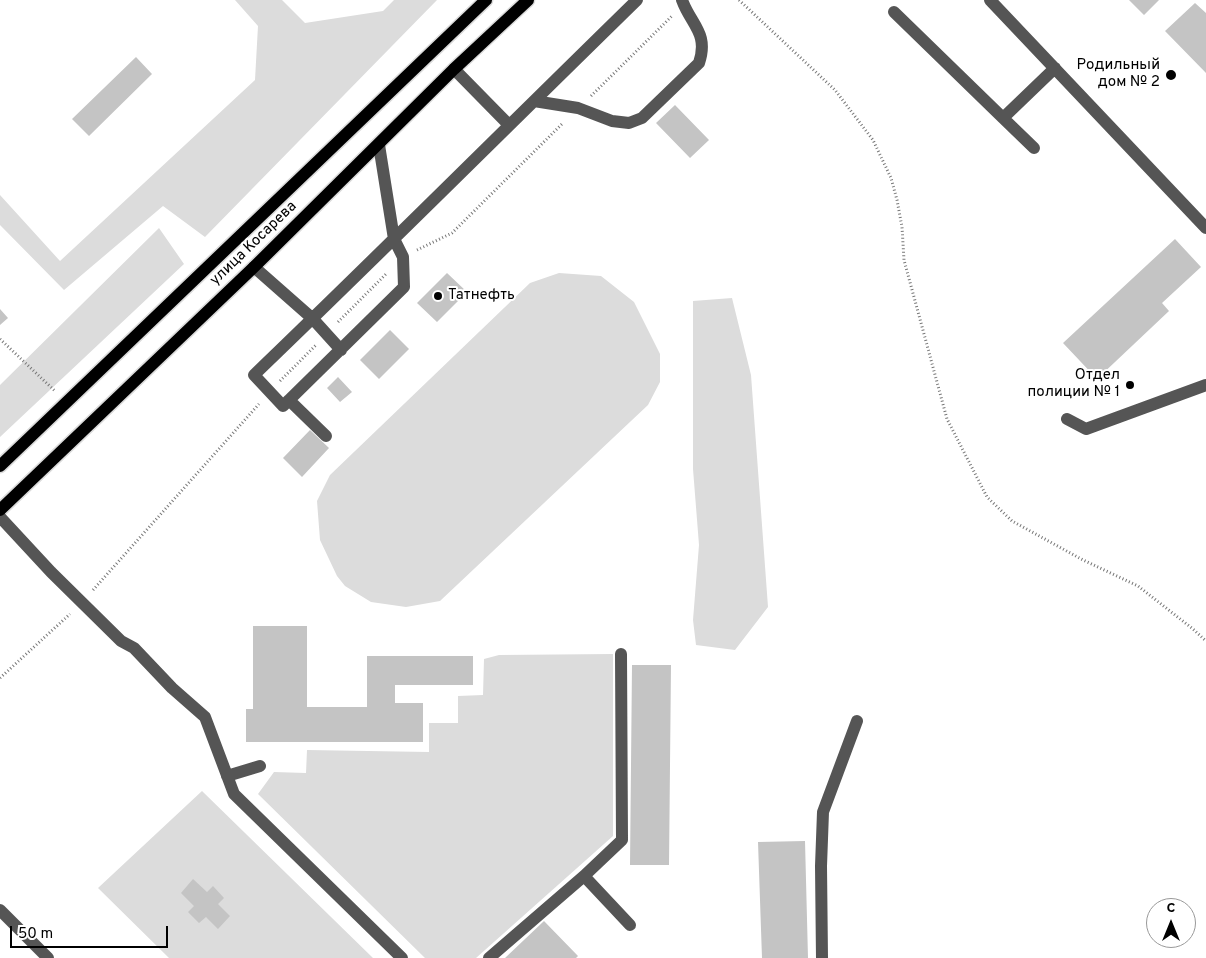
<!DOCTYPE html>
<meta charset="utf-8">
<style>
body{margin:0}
#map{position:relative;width:1206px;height:958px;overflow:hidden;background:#fff;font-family:Overpass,sans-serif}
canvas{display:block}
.north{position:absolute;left:1146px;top:898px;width:50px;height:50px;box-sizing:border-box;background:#fff;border:1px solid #999;border-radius:50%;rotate:0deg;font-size:14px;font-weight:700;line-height:20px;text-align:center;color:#000}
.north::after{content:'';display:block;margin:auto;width:18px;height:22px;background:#000;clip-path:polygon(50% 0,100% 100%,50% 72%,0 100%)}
.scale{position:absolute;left:10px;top:926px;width:158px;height:22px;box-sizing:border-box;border:2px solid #000;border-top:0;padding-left:6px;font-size:15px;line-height:18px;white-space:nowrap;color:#000;-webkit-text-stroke:4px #fff;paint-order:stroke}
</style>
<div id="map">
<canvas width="1206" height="958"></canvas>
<div class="north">С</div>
<div class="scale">50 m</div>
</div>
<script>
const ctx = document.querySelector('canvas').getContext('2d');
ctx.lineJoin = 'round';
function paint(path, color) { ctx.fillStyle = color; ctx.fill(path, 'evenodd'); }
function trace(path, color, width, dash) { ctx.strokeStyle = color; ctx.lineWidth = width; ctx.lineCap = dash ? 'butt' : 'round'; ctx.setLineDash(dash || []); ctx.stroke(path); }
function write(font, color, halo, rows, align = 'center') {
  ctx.font = font + ' Overpass,sans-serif'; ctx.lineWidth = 4; ctx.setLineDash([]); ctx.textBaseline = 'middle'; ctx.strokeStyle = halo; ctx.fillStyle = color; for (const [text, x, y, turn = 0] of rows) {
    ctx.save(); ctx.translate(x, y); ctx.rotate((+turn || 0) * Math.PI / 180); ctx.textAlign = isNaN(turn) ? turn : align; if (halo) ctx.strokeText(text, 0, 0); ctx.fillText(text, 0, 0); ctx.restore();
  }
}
const green = new Path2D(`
 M235,0H282L305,23L383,11L394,0H437L205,237L163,206L64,290L0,225V195L60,261L255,80L258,26Z
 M159,228L184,264L0,437V385Z
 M559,273L601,276L634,302L660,354V382L648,405L440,601L406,607L371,602L345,586L337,576L320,540L317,501L330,475L530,283Z
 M732,298L751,375L768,607L735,650L696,645L693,620L699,545L693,469V301Z
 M613,654V836L476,958H425L258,794L274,772L306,773L307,750L429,752V723H458V696L483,695L484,659L499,655Z
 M202,791L373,958H169L98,888Z`);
const building = new Path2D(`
 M1129,0H1159L1144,15Z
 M1195,3L1206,13V73L1165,31Z
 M136,57L152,74L89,136L72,119Z
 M675,105L709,140L690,158L656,123Z
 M1175,239L1201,267L1162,303L1169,311L1097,379L1063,343Z
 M447,273L467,292L437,322L417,303Z
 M0,309L8,318L0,325Z
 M390,330L409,349L379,379L360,360Z
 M338,377L352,392L340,402L327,388Z
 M310,430L329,448L302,477L283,458Z
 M253,626H307V707H367V656H473V685H395V703H423V742H246V709H253Z
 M632,665H671L669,865H630Z
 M805,841L808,958H762L758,842Z
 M193,879L207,892L213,886L224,898L218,904L230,916L218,929L206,917L199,923L188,912L194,906L181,893Z
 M544,921L578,956L576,958H505Z`);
const path = new Path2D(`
 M739,0L835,90L873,140L891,178L897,200L902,227L904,260L947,419L987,497L1012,521L1083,560L1138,586L1193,629L1206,641
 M591,96L672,16
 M417,250L452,233L563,123
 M338,322L386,274
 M0,339L55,391
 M280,381L316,345
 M93,590L259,404
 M0,678L70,614`);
const minor = new Path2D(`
 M990,0L1206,228
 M894,12L1003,118L1055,68
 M454,69L509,125
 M534,101L578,108L612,121L629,123L642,118L699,63C709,33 691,25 682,0
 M1003,118L1034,148
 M379,145L394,239L403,257L404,287L283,406L254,375C383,251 509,125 637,0
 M254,267L313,319L341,350
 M283,406L289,400L326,436
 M1067,419L1086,429L1206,385
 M0,517L51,572L121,641L134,648L172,688L205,717L234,794L402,958
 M227,776L260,766
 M584,876L630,925
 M0,910L48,958
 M489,958L584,876L622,840L621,654
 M822,958L821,866L823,812L857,721`);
const major = new Path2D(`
 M0,466L486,0
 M0,510L254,267L454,69L528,0`);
const markers = [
 [1171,75,6,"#000"],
 [438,296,5,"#000"],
 [1130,385,5,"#000"]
];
const poiNames = [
 ["Родильный",1160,66],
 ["дом № 2",1160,83],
 ["Татнефть",448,296,"left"],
 ["Отдел",1120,376],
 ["полиции № 1",1120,393]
];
const streetNames = [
 ["улица Косарева",254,244,-44]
];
paint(green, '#dcdcdc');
paint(building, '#c4c4c4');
trace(major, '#dbdbdb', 15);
trace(path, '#777', 3, [1, 2.5]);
trace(minor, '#555', 12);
trace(major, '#000', 12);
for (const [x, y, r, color] of markers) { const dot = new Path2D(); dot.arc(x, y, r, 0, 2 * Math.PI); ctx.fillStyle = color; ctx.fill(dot); trace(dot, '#fff', 2); }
write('15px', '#000', '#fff', poiNames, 'right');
write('15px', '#000', '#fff', streetNames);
</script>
